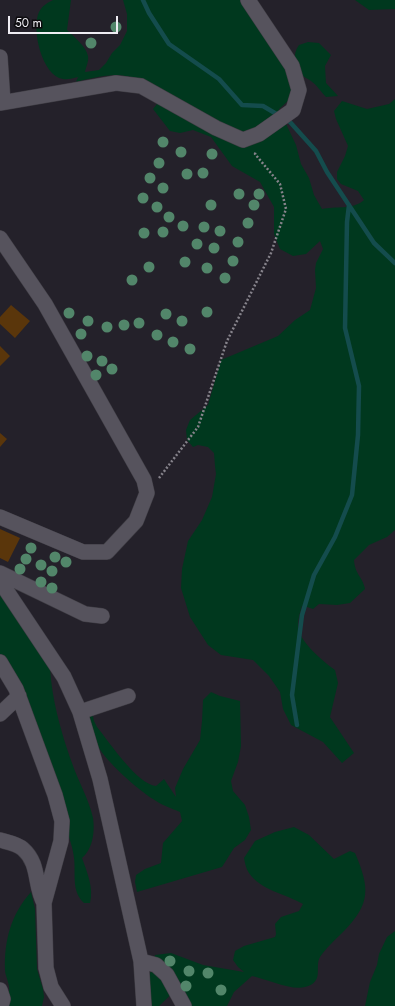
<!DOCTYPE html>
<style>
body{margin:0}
#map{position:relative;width:395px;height:1006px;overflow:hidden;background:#24212a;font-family:Jost,sans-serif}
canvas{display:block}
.scale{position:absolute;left:8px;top:16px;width:110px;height:18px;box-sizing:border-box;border:2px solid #efedf3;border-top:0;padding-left:5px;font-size:12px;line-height:14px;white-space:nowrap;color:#efedf3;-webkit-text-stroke:3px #0d0c0f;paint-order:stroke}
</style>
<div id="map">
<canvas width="395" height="1006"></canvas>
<div class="scale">50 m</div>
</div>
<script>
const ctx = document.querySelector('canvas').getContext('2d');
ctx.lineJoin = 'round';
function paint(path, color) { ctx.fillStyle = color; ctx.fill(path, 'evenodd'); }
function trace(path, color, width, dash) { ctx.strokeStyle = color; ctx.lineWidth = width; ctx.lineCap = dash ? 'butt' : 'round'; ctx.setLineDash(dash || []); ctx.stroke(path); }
const green = new Path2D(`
 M53,0H71L67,30C74,37 86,46 88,56C89,61 86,67 85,72L99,70L106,63L112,53L120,45L127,31V14L123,0H247L284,56L295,89L289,100L279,109L296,145L301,164L309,178L314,195L322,209C335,206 353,210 364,200L358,191L341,184L337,179V172L345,156L348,146L336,119L334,111L342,101L367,109L389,104L395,99V530L387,537L369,545L354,560C355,575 363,577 365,589L350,603L337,605L319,604L313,609L304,606H302C300,612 298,619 298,625C297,640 324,662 335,670L338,683L330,717L354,753L342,763L323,742L291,725L283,709L280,692L269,676L253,660L221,655L208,645L190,617L181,588L182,569L188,541L202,520L212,497L216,474L215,466L214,453L208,447L198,445L193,447L187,440L186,430L190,420L208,405L221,360L278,336L295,320L310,310L316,288L315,270L316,263L323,249L320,241L306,254L293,256L280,249L274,234V207L260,182L232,166L211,137L193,130L180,133L170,131L153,109L164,95C155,90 147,84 139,80C119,71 96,77 76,82L78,77C73,78 68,80 63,79C42,76 31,29 39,12C42,6 47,3 53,0Z
 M355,0H395V9L369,10Z
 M308,42L319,43L331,55L325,66L326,83L338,96L326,97C321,92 317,85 311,81C309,79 305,78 303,76C294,68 292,54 299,45Z
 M0,586L50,661C50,694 61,732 72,763C78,781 89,799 93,818C95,831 93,849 82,858C87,872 94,888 90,903H84C71,891 76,874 74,858C73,848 69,838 67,829L0,655Z
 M211,692L220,696L240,701L241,746L238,762L231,781L233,791L245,805L249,817L251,830L245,840L234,848L222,867L137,892L135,882L136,875L145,869L161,863L163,843L182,821L180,812C171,808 161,805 153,799C133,786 74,737 92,711L94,721L97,727C110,743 137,784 156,786L164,779L176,797L175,788L183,769L200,740L202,721L203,700Z
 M294,827L309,835L334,859L350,851L355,853C370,888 371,904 343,932C335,940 326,948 320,957C314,967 325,982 305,987C292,991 266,979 252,976L234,992L227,1006H185L178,988L159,1006H149L146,989L155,955L171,953L203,965L244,972L238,967L233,960L235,951L244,946L275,937L276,934L275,924L281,917L299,911L303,904C286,894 260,890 249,873C246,869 245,863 244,858L255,841L275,832Z
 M31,892L35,909L37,969L43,989L44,997L42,1006H5C8,998 11,991 8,982C7,978 5,974 5,970C4,941 11,914 31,892Z
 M395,931V1006H365L370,982L377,965L379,954L387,937Z`);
const stream = new Path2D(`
 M143,0L149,13L169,44L219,79L242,105L263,106L290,122L316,151L327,172L374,243L395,263
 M297,725L292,695L302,615L314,575L335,537L352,495L358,435L359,386L345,328L347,222L349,205`);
const building = new Path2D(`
 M11,305L30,321L15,338L0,324V317Z
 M0,346L10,356L0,366Z
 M0,433L7,439L0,447Z
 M0,529L20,538L8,562L0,558Z`);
const path = new Path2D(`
 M159,478L198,427L227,341L271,253L286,209L280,184L255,154L256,151`);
const minor = new Path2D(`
 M0,57L3,102
 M0,103L116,83L141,86L216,128L243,140L259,134L293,110L299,90L292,66L248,0
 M0,238L45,304L144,480L147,493L136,521L107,552H83L0,517
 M0,573L85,614L102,616
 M0,581L64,677L80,712L100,779L141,961L144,1006
 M0,662L16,689L55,795L62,821L61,841L44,903L46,968L51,987L63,1006
 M80,712L128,696
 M0,714L19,696
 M0,840C7,842 18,844 23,849C40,864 34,885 44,903
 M141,961L156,965L167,975L184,1006
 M0,990L3,999L1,1006`);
const trees = [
 [116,27],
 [91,43],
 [163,142],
 [181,152],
 [212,154],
 [159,163],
 [203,173],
 [187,174],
 [150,178],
 [163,188],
 [239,194],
 [259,194],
 [143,198],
 [211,205],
 [254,205],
 [157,207],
 [169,217],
 [248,223],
 [183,226],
 [204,227],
 [220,231],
 [163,232],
 [144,233],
 [238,242],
 [197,244],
 [214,248],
 [233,261],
 [185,262],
 [149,267],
 [207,268],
 [225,278],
 [132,280],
 [207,312],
 [69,313],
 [166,314],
 [88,321],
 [182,321],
 [139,323],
 [124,325],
 [107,327],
 [81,334],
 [157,335],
 [173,342],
 [190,349],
 [87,356],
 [102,361],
 [112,369],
 [96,375],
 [31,548],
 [55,557],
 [26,559],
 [66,562],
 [41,565],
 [20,569],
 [52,571],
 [41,582],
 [52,588],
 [170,961],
 [189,971],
 [208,973],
 [186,986],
 [221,990]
];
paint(green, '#00381e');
trace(stream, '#144c4d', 4.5);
paint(building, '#5a360b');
trace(minor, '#3f3d44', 16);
trace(path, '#86838b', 2.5, [2, 2]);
trace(minor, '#56535d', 15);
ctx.fillStyle = '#52866a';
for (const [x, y] of trees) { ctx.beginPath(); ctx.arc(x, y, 5.5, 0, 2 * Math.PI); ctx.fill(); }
</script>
